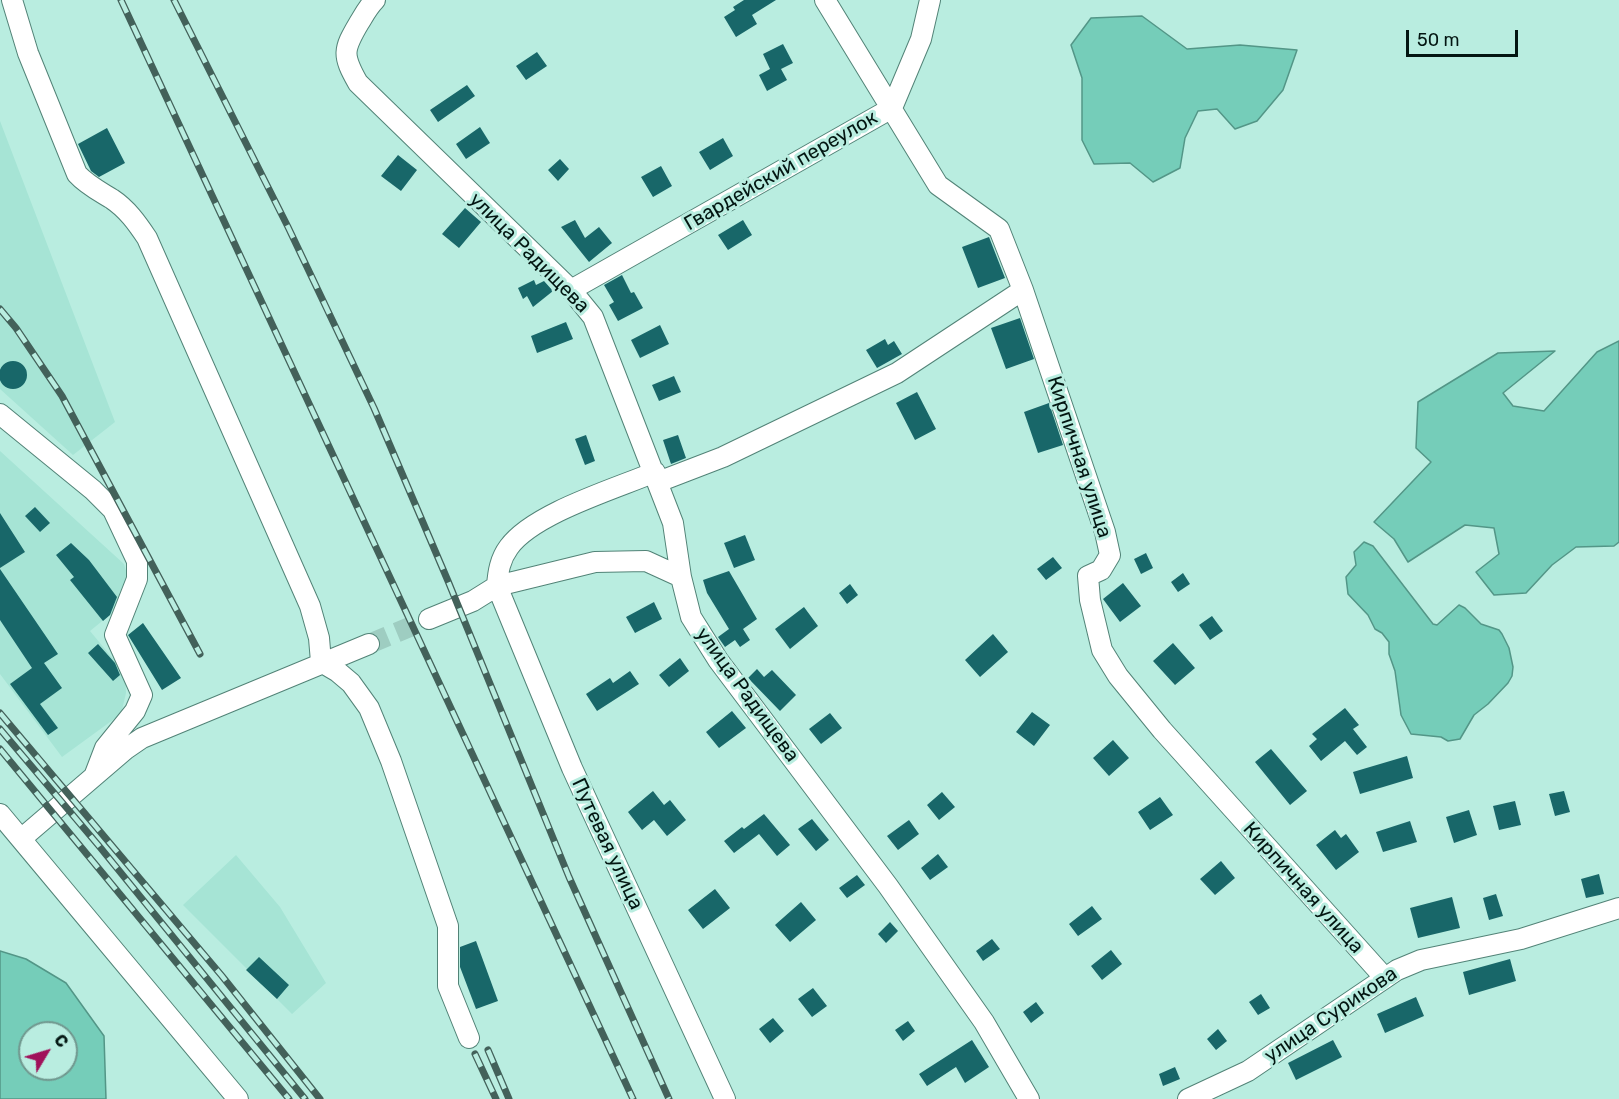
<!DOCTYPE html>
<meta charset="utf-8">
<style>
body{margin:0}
#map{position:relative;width:1619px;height:1099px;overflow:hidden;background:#b9ede0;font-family:Rubik,sans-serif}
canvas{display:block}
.north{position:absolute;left:18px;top:1021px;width:60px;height:60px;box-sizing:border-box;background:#b9ede0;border:2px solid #70978e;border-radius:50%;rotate:52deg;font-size:16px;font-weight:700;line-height:24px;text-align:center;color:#031612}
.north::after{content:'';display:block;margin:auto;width:21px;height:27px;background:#a0115a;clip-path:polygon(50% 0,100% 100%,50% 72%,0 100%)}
.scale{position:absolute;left:1406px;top:30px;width:112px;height:27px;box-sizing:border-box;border:3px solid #031612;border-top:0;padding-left:8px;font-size:18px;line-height:21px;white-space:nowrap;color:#031612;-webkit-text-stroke:4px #b9ede0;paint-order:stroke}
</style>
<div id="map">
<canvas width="1619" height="1099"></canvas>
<div class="north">С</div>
<div class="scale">50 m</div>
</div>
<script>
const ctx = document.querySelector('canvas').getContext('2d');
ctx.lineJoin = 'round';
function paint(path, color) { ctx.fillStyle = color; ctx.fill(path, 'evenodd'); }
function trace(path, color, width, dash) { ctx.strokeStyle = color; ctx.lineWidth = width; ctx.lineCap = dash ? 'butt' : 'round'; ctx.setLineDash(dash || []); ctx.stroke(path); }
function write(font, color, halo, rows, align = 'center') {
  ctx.font = font + ' Rubik,sans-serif'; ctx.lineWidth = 6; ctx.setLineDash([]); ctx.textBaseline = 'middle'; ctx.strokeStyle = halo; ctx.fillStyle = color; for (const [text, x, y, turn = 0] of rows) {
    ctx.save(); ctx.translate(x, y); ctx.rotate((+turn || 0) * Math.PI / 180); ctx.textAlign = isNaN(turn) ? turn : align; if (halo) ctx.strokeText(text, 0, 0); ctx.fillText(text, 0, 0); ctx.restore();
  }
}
const built = new Path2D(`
 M0,121L115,422L73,455L0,389Z
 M0,451L124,564L127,574L123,604L90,631L125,673L126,693L121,714L62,757L0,674Z
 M236,855L280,907L326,983L292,1014L183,905Z`);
const water = new Path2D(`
 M1142,16L1187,49L1240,45L1297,50L1283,90L1257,121L1235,129L1217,109L1198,111L1185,138L1180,168L1153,182L1130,163L1094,164L1082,140V78L1071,45L1091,18Z
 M1619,341V542L1614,546L1576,547L1552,565L1526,593L1494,595L1476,572L1499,554L1494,528L1465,525L1408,562L1394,539L1374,522L1431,462L1416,448L1418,402L1498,353L1555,351L1503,393L1513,406L1544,411L1597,352Z
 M1364,542L1373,546L1433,624L1437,625L1459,605L1465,608L1481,624L1499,630L1502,634L1509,648L1513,667L1512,676L1508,683L1488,704L1474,715L1460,739L1448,741L1441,737L1411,734L1401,715L1395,671L1389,654V642L1382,633L1375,629L1368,615L1348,594L1346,577L1356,565L1354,552Z
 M0,951L26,959L66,983L104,1036L106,1099H0ZM30,1033H66V1069H30Z`);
const building = new Path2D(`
 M744,0H776L752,15L757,24L736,37L724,17L735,10L733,7Z
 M783,44L793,63L781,69L787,80L767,91L759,75L770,69L763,54Z
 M537,52L547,66L526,80L516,66Z
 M467,85L475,96L438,122L430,110Z
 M480,127L490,143L466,159L456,144Z
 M107,128L125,163L99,177L91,171L78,144Z
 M723,138L733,156L710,170L699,152Z
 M398,155L417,170L401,191L381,176Z
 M560,159L569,169L558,181L548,170Z
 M661,166L672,186L653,197L641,177Z
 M465,208L481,222L459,248L442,234Z
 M575,220L585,238L599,227L612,243L589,262L561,227Z
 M743,220L752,235L728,250L718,235Z
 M989,237L1005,278L978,288L962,247Z
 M622,275L631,293L634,292L643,308L618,321L609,305L614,302L604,285Z
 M534,280L536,285L544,281L553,291L533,307L527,296L523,299L518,288Z
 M1020,318L1034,359L1006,369L991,328Z
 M566,322L573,339L537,353L531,336Z
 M660,325L669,344L640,358L631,340Z
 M885,339L888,345L894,341L902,354L877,368L866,350Z
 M-1 375a14 14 0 1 1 28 0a14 14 0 1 1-28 0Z
 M674,376L681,392L659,401L652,385Z
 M917,392L936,429L915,440L896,403Z
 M1049,403L1063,445L1038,453L1024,412Z
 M586,435L595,461L585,465L575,439Z
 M678,435L686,458L671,464L663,440Z
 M35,507L50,523L40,532L25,516Z
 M0,513L25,552L0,568Z
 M745,535L755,560L734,568L724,543Z
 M71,543L89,560L117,597L110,615L103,621L70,580L74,577L56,555Z
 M1146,553L1153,568L1141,574L1134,559Z
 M1053,557L1062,568L1046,580L1037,569Z
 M0,569L58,654L44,663L62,688L40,704L58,728L48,735L10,684L32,668L0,620Z
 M729,571L757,619L743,629L750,640L740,647L735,640L725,647L718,637L729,629L707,593L703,580Z
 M1183,573L1190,584L1178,592L1171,582Z
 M1123,583L1141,606L1120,622L1103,599Z
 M850,584L858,595L847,604L839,593Z
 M654,602L662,619L635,633L626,617Z
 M804,607L818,626L790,649L775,629Z
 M1212,616L1223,631L1210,640L1199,625Z
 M143,623L181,678L162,690L128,635Z
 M993,634L1008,652L980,677L965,660Z
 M1173,643L1195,668L1175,685L1153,661Z
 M98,644L115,663L120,675L113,681L88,653Z
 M680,658L689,671L669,687L659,675Z
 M757,669L764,677L772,670L796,695L780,711L748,678Z
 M630,671L639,684L597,711L586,694L610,678L613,683Z
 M1345,708L1359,725L1353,729L1367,747L1357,755L1345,741L1321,761L1309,746L1317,739L1312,734Z
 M732,711L746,728L719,748L706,732Z
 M1032,712L1050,725L1034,746L1016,732Z
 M830,713L842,728L821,744L809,729Z
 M1113,740L1129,758L1109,776L1093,758Z
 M1271,749L1307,791L1290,805L1255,762Z
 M1407,756L1413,778L1360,794L1353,772Z
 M653,791L664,805L670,800L686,820L667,836L654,820L642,830L628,812Z
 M1564,791L1570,812L1555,816L1549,794Z
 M942,792L955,807L939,820L927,805Z
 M1160,797L1173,815L1150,830L1138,812Z
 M1515,801L1521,825L1499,830L1493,806Z
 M1469,810L1477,835L1454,843L1446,817Z
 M764,814L790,845L777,856L759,834L734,853L724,841L742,827L744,829Z
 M812,819L829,840L816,851L798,829Z
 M909,820L919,834L898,850L887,836Z
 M1410,821L1417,842L1383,852L1376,832Z
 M1335,830L1341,838L1346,834L1359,852L1336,870L1316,845Z
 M938,854L948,867L930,880L921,868Z
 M1221,861L1235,878L1215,895L1200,879Z
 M1599,874L1604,894L1586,898L1581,879Z
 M857,875L865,885L847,898L839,888Z
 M715,889L730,908L703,929L688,910Z
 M1496,894L1503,916L1489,920L1483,898Z
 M1452,897L1460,928L1418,938L1410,908Z
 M801,902L816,920L790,942L775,925Z
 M1092,906L1102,919L1078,936L1069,924Z
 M890,922L898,931L886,943L878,934Z
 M992,939L1000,949L983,961L976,951Z
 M476,941L498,1001L476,1009L460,967V947Z
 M1111,950L1122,964L1102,980L1091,966Z
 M259,957L289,985L277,999L246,970Z
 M1510,959L1516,981L1469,995L1463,972Z
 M813,988L827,1006L812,1017L798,999Z
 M1261,994L1270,1008L1258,1015L1249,1002Z
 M1416,997L1424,1016L1385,1033L1377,1014Z
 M1036,1002L1044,1013L1031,1023L1023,1012Z
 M773,1018L784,1031L770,1043L759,1029Z
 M908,1021L915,1031L903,1041L895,1030Z
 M1218,1029L1227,1041L1216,1050L1207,1039Z
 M972,1040L989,1067L965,1083L956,1067L927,1086L919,1074Z
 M1333,1040L1342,1057L1296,1080L1288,1063Z
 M1175,1067L1180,1079L1163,1086L1159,1074Z`);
const minorTunnel = new Path2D(`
 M369,644L429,619`);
const minor = new Path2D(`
 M12,0L28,53L77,174C87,185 99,191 112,199C127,209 137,223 147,238L310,606L319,638L321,662L338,672L351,683L369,708L391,761L448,926V986L469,1038
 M375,0C368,7 364,15 359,23C343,50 342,55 358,83L571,290L593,317L673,523L681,577L691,617L718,660L888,886L984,1022L1029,1099
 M825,0L938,185L999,229L1023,290L1105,532L1110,555L1101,570L1088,576L1090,600L1102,650L1118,676L1162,730L1384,977
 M571,290L892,108L921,39L930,0
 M0,414L93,490L113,510L137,561V579L115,635L142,695L135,711L105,748L95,774
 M655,472C615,489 534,513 509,547C500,559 498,572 497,586L572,768L725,1099
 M658,482L723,457L897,373L1023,290
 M429,619L473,601L497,586L595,562L646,561L681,577
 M0,814L238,1099
 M21,839L126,749L142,738L369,644
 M1188,1099L1248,1071L1397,970L1421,960L1521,939L1619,908`);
const rail = new Path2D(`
 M121,0L633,1099
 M174,0L288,227L374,408L448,581L569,877L669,1099
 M0,309L16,328L62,396L200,654
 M0,713L222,976L320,1099
 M0,729L99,846L305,1099
 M0,749L289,1099
 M488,1050L509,1099
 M475,1054L496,1099`);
const streetNames = [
 ["Гвардейский переулок",781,171,-30],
 ["улица Радищева",529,253,45],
 ["Кирпичная улица",1079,457,72],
 ["улица Радищева",747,695,54],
 ["Путевая улица",607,844,65],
 ["Кирпичная улица",1303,888,48],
 ["улица Сурикова",1331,1015,-34]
];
paint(built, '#a6e4d5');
paint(water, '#75cdb9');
trace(water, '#539687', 1.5);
paint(building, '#186769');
trace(minorTunnel, '#9ecdc1', 20, [20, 10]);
trace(minor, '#528377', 22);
trace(minor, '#fff', 20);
trace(rail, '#43615a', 7);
trace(rail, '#b9ede0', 4.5, [14]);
write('20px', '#031612', '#b9ede0', streetNames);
</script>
